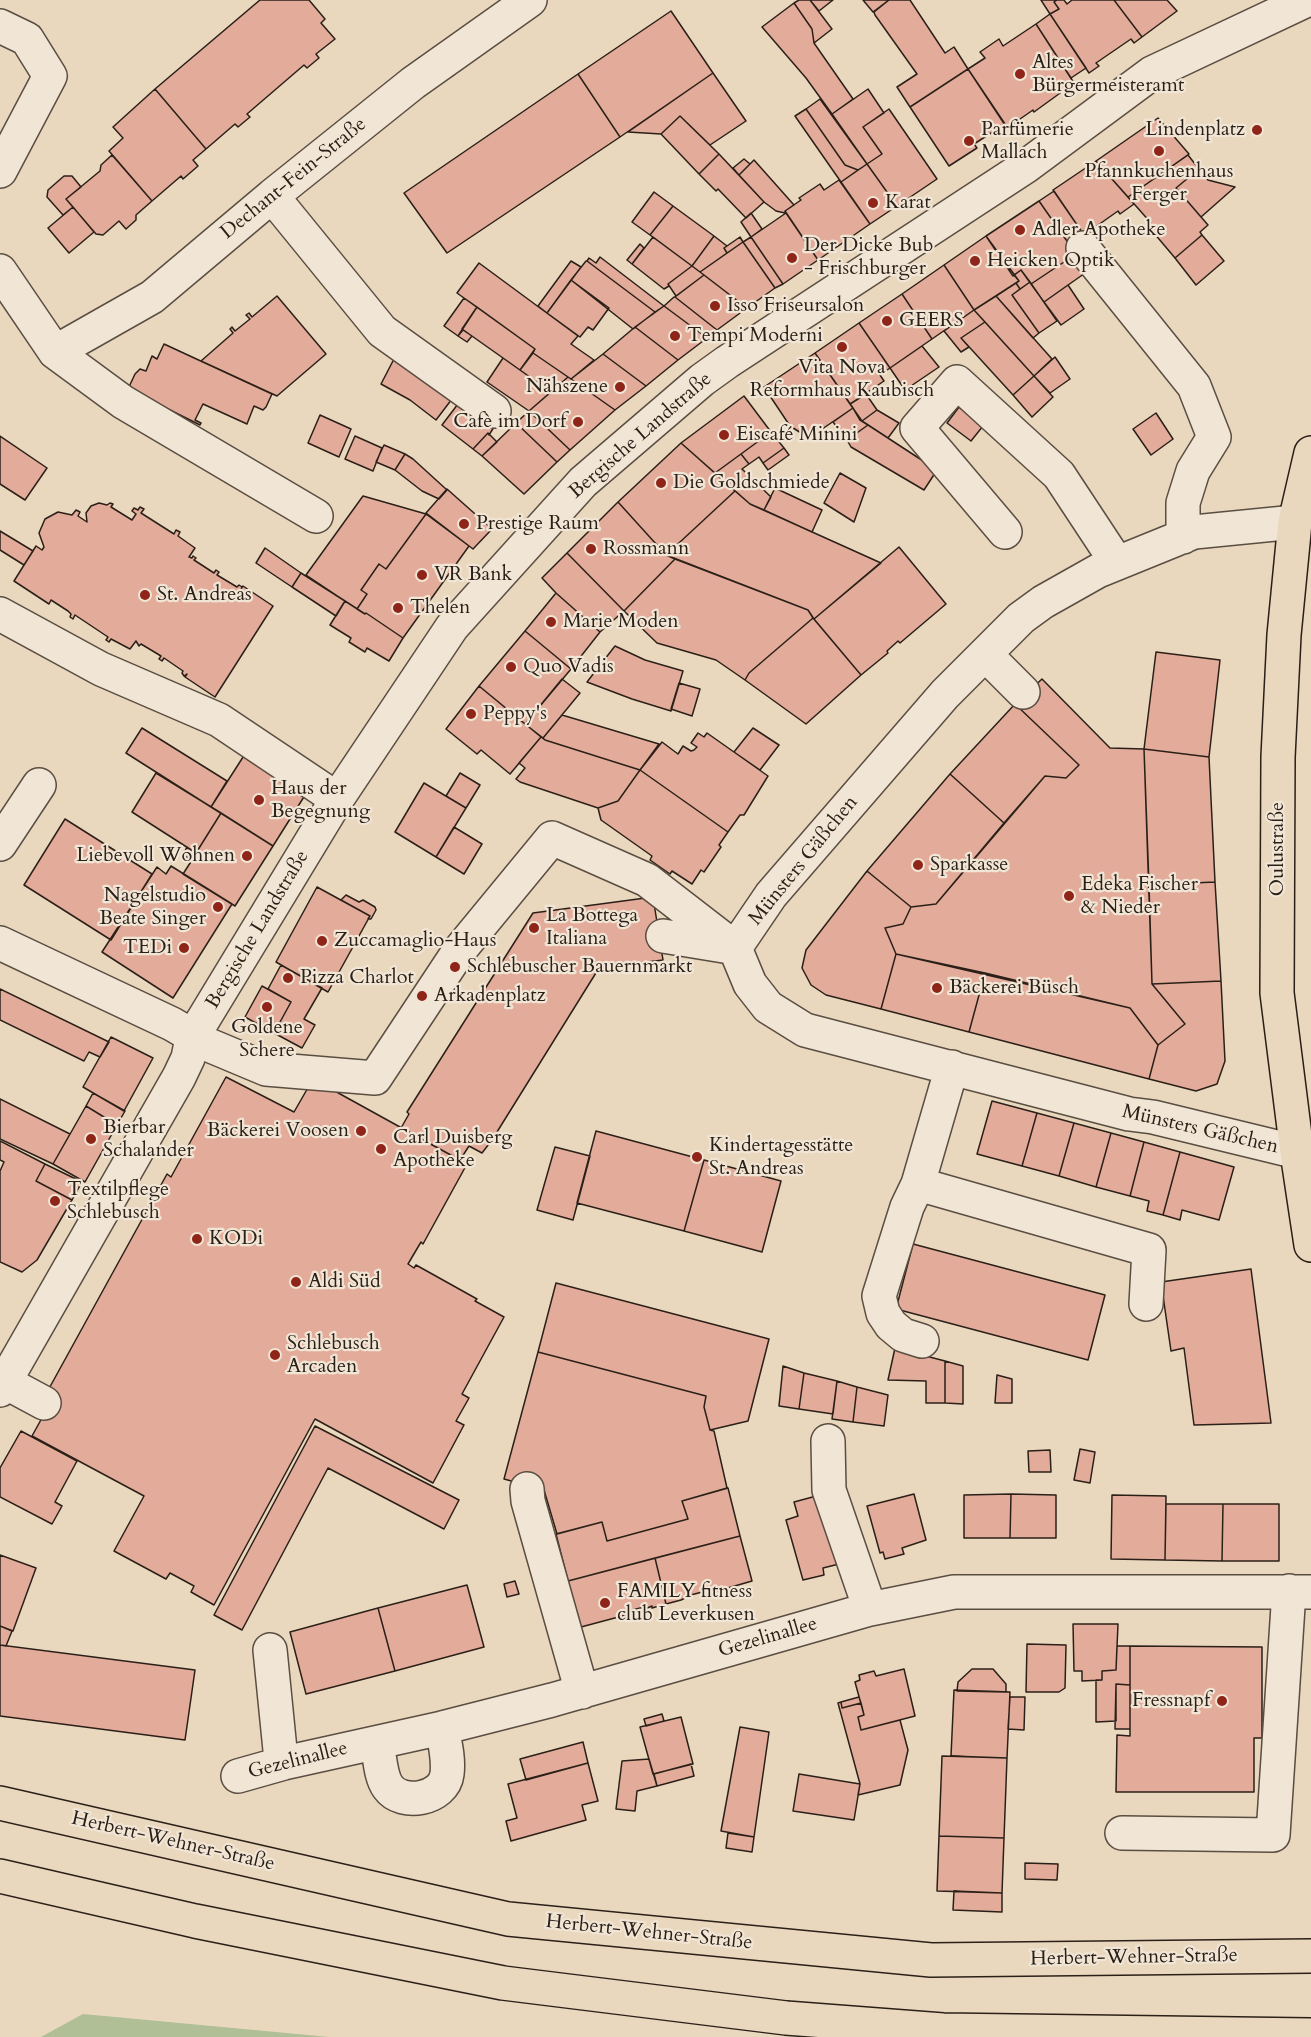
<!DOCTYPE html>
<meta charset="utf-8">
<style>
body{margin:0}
canvas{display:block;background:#e9d7be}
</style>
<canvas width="1311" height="2037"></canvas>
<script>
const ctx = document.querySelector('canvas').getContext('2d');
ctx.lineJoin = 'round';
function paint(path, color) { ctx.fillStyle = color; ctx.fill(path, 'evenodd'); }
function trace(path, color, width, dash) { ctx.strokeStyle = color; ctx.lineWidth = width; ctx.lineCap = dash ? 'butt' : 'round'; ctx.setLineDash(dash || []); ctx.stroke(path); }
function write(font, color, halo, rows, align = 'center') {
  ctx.font = font + ' Cardo,serif'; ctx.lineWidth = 4.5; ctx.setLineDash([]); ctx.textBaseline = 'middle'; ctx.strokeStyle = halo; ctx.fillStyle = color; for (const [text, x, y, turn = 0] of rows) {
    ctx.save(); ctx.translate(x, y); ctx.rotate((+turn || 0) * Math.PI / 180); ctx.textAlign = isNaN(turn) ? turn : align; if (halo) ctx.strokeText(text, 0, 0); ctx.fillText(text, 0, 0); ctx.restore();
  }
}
const green = new Path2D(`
 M83,2014L329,2037H41Z`);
const building = new Path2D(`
 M260,0H309L325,19L321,23L335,39L316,54L319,58L307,68L304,65L247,114L250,117L238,127L235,124L206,149L155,89Z
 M799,0H810L832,29L814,43L812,29L794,3Z
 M810,0H833L819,11Z
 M863,0H889L873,12Z
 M889,0H910L945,53L954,47L968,69L910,107L897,87L917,74L875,15L874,12Z
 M1041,0H1057L1054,2L1059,9L1050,14Z
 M1057,0H1064L1067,4L1072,0H1114L1142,37L1134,43L1131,39L1096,63L1099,66L1089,73L1050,14L1059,9L1054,2Z
 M1114,0H1167L1177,11L1142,37Z
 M794,3L812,29L814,43L853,99L832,114L806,78L762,27Z
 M671,11L713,73L620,137L578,74Z
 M1050,14L1086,68L1071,78L1036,24Z
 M1036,24L1074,83L1034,112L1033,110L1007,128L968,69L985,58L980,52L999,39L1003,46Z
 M968,69L1005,124L974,144L977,148L949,166L910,107Z
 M713,73L746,121L710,145L680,116L661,134L628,132Z
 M578,74L620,137L447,253L404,193Z
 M155,89L206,149L193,160L198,166L183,179L181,176L152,201L109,151L123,138L113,127Z
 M868,89L884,113L863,127L882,154L867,164L832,114Z
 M820,99L867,164L858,170L845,165L806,109Z
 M806,109L845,165L858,170L841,182L795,116Z
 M889,109L937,179L897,206L867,164L882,154L863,127Z
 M680,116L719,154L699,174L661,134Z
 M1158,118L1189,154L1128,197L1096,161Z
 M719,154L764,202L746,218L718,189L716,191L699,174Z
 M112,155L152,201L136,215V220L126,229L119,221L103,235L96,234L66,199L100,171L101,165Z
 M1188,155L1199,169L1176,188L1208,225L1200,232L1202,235L1175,258L1148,226L1151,223L1128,197Z
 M744,159L750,164L739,175L733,168Z
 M754,160L794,205L785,211V213L776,211L764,202L739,175Z
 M1096,161L1134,204L1120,214L1118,211L1084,235L1053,190Z
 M867,164L897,206L870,224L841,182Z
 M1199,169L1208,180L1235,187L1201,217L1176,188Z
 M64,176H72L81,187L66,199L73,207L63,215L47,197L48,190Z
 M839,180L870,224L818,260L785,211L801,200L799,198L820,184L824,190Z
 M1054,191L1090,244L1076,254L1039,201Z
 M654,192L673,206L650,235L632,222Z
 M1039,201L1076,254L1031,284L1021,270L1013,276L986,236Z
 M673,206L714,236L692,266L650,235Z
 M73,207L94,232L69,253L48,228Z
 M751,213L762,229L751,237L741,222Z
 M786,213L818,260L783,284L751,237Z
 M1202,235L1224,261L1196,285L1175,258Z
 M714,236L727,246L724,248L727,253L700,272L692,266Z
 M986,236L1019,281L974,310L944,265Z
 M653,237L692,266L668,284L669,286L664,289L632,264Z
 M740,237L743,242L727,253L724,248Z
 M751,237L783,284L775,288L743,242Z
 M743,242L775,288L747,308L700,272Z
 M640,244L644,248L632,264L627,260Z
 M1076,254L1088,271L1044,302L1031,284Z
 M600,257L664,306L655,312L587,261L589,258L596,263Z
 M571,261L581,267L547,313L538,306Z
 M586,261H587L655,312L633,329L571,280Z
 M479,263L578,336L571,344L594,360L571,379L533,353L535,349L457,293Z
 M944,265L974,310L932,339L902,294Z
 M692,266L704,275L676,296L668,284Z
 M1021,270L1030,282L1020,289L1016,283L1019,281L1014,275Z
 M704,275L747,308L717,330L675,297Z
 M571,280L609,308L593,330L588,327L580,337L547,313Z
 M1030,282L1057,321L1039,333L1012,295Z
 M1016,283L1020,289L1012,295L1039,333L1033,338L996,296Z
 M1068,285L1084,309L1061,325L1044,302Z
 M902,294L932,339L890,368L859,323Z
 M277,296L326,354L277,396L201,361L233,333L230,329L232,327L235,331L250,319L246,315L249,313L252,317Z
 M996,296L1052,359L1034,376L974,310Z
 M674,297H675L717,330L707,338L664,306Z
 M464,298L477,307L458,336L444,326Z
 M664,306L707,338L678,360L635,327Z
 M477,307L535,349L520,370L462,329Z
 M974,310L985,322L961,338L969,347L961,352L944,331Z
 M985,322L1034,376L1013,395L961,338Z
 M859,323L890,368L880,375L884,381L850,404L815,353Z
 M635,327L678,360L646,386L603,354Z
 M463,330L472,336L467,342L458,336Z
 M164,344L272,394L266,407L263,410L254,406L247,424L203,404L195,420L201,423L200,425L128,389L135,374L140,369L146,371L152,356L157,359Z
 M922,346L939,367L905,390L890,368Z
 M533,353L568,377L551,392L520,370Z
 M815,353L853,408L809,438L790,426L764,387Z
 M603,354L646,386L615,410L571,379Z
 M395,357L455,395L436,420L410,400L381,384Z
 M1055,357L1070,379L1050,393L1034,376Z
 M503,358L551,392L529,411L487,382Z
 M1034,376L1053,397L1032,417L1013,395Z
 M568,377L615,410L570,450L529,411Z
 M866,394L877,410L862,421L850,404Z
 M744,396L771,432L715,473L681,443Z
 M461,400L494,427L489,435L488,433L473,449L442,425Z
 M959,407L983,426L971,441L947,423Z
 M853,408L860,420L868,425L847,440L833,422Z
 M877,410L899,423L888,438L862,421Z
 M529,411L570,450L557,462L516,423Z
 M1156,413L1173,439L1151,455L1133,429Z
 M320,415L351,429L339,457L308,443Z
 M516,423L557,462L524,494L482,456Z
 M868,425L937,470L924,490L851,447L847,440Z
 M771,432L784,448L763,463L759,457L749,464L741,454Z
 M488,433L497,442L482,456L473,449Z
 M0,436L47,468L25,500L0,484Z
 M355,436L382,448L373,471L345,459Z
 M681,443L735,491L666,555L618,502Z
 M384,445L405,454L395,470L376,462Z
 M784,448L789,455L768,470L763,463Z
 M405,454L413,459L447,490L439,499L422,491L395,470Z
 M741,454L749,464L742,469L771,497L764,510L750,504L715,473Z
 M840,473L866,488L854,522L824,503Z
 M775,488L822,510L812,532L764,510Z
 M447,489L492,529L473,549L426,513Z
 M735,491L750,504L881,563L814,619L808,610L666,555Z
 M363,496L426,514L386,569L379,564L361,590L367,594L357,609L306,575Z
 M618,502L666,555L675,559L624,611L567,553Z
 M99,503L107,505L110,503L113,504L111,507L132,520L136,514L132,511L134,508L138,510L140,507L144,509L141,513L174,534L176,530L180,532L178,536L195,548L189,557L192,558L193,556L196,558L194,560L214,573L216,570L219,572L217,575L237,587L239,585L242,587L241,589L243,586L273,606L215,697L185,677L187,674L184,676L182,673L183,671L164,658L162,661L159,659L161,656L141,644L139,646L136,641L130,649L111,639L109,642L106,640L108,637L75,615L73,619L70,617L71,614L68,611L51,600L49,604L14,581L36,546L42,550L44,547L39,533L45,519L58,512L72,515L76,510L80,512L78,516L87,522L86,513L91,506Z
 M426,514L469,546L403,638L366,613L365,614L357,609L367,594L361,590L379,564L386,569Z
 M0,531L33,551L24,565L0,550Z
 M899,547L946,604L900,643L898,641L887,651L888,653L861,675L814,619Z
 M265,548L301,573L292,587L256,563Z
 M567,553L624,611L600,632L556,593L542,578Z
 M675,559L808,610L813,618L749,673L745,680L716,660L657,643L624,611Z
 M301,573L345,601L336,616L292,587Z
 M556,593L600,632L571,669L525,631Z
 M345,601L365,614L366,613L403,638L389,661L367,648L365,652L349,642L351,638L330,625Z
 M813,618L861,675L806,724L745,680L749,673Z
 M525,631L571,669L525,724L479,686Z
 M615,646L645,660L683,671L671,711L632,699L587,682Z
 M1156,652L1220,660L1209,757L1144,749Z
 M562,679L580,693L543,738L525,724Z
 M1042,679L1110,748L1144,749L1152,984L1185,1024L1158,1045L1130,1008L896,954L885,928L903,924L911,907L936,904L1045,776L1066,778L1079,765L1015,704Z
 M679,683L700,689L692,716L671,709Z
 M479,686L541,737L510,774L481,750L477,754L446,729Z
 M1015,704L1079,765L1066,778L1045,776L1004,823L950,774Z
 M562,715L659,744L640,770L545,740L543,738Z
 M142,728L227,781L211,807L126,753Z
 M753,728L779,745L760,770L734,752Z
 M698,733L704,737L707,733L768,776L744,815H740L728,832L640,770L662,742L678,754L683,746L691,751L694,750L697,747L691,743Z
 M541,737L545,740L640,770L618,801L598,808L520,782L516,779L525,768L519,763Z
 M1144,749L1209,757L1215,882L1149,885Z
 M245,754L307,792L273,846L211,807Z
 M640,770L728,832L719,845L721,847L704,872L701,870L692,884L672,871L670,874L650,860L652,856L601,820L598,808L618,801Z
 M156,773L221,813L196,853L132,812Z
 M460,773L480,785L466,808L446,796Z
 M950,774L1004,823L936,904L911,907L867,871Z
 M424,783L466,808L436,857L395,832Z
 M221,813L273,846L235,906L183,874L192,860L183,855L187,847L196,853Z
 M65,819L152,874L111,940L24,885Z
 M454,827L482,844L464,874L436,857Z
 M171,866L232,904L173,998L102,952L157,867L166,874Z
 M867,871L911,907L903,924L885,928L896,954L881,1009L826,995L811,985L802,968L806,950Z
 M1215,882L1221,981L1152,984L1149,885Z
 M317,887L370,916L328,992L276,962Z
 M346,895L359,902L363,900L375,907L376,910L371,919H368L370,916L341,900Z
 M653,897L663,960L599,968L492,1140L482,1153L469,1146L460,1160L401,1128L409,1114L407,1112L533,913Z
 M896,954L985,973L969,1032L881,1009Z
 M281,965L322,988L304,1019L315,1025L302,1048L274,1033L291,1002L268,989Z
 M985,973L1130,1008L1158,1045L1149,1079L969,1032Z
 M1221,981L1225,1061L1217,1084L1196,1091L1149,1079L1158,1045L1185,1024L1152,984Z
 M262,986L291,1002L274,1033L245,1017Z
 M0,989L109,1042L100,1057L89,1052L84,1061L0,1020Z
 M111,1037L153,1058L124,1111L83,1087Z
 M226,1077L294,1112L313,1079L467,1164L423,1244L421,1242L408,1264L414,1268L416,1265L477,1299L475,1301L504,1317L462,1394L469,1398L456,1421L464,1425L433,1483L315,1419L214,1605L191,1592L194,1586L170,1573L166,1579L114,1551L144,1496L32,1436L53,1398L46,1394L167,1174L171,1177Z
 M93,1093L125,1111L117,1125L86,1106Z
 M0,1099L70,1134L53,1164L0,1139Z
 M992,1101L1037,1113L1022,1166L977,1154Z
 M86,1106L117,1125L85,1182L53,1164Z
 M1037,1113L1074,1123L1059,1176L1022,1166Z
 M1074,1123L1111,1133L1096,1187L1059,1176Z
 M596,1131L704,1160L684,1231L577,1203Z
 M1111,1133L1144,1142L1130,1196L1096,1187Z
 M0,1141L45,1164L36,1181L72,1200L37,1260L22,1272L0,1262V1171L4,1162L0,1160Z
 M1144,1142L1180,1152L1163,1215L1147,1211L1149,1201L1130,1196Z
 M555,1147L590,1156L573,1220L537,1210Z
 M1180,1152L1234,1167L1219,1220L1182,1210L1180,1220L1163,1215Z
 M704,1160L781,1181L762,1252L684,1231Z
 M45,1164L82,1182L72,1200L36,1181Z
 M913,1244L1105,1295L1088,1360L896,1309Z
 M1251,1269L1271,1423L1194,1425L1184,1348L1171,1351L1161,1282Z
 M556,1283L769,1339L748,1421L710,1430L704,1407L706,1396L538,1352Z
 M895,1348L945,1361V1403H926V1381L888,1380Z
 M538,1352L706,1396L704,1407L710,1430L714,1431L727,1488L682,1501L688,1519L607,1541L602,1522L557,1534L544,1490L504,1479Z
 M945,1361L963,1366V1404L945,1403Z
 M783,1366L804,1373L799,1409L779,1406Z
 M804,1373L837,1381L833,1414L799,1409Z
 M997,1375L1012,1379V1403H995Z
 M837,1381L857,1387L853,1422L832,1419Z
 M857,1387L888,1395L884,1426L853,1422Z
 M315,1426L459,1500L444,1529L328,1468L242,1630L214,1615Z
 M21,1431L77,1461L55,1502L62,1506L52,1524L0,1497V1468Z
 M1080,1449L1095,1452L1090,1483L1074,1480Z
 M1050,1450L1051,1472H1029L1028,1451Z
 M728,1488L740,1536L568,1581L556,1534L602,1522L607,1541L688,1519L682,1501Z
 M914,1494L926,1540L902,1548L904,1554L885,1559L883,1552L880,1553L867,1506Z
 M1011,1494L1010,1538H964V1495Z
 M1011,1494L1056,1495V1538H1010Z
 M820,1495L847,1562L823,1568L824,1575L803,1580L786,1520L798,1516L794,1502Z
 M1112,1495L1166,1496L1165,1560L1111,1559Z
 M1166,1504H1223L1222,1561L1165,1560Z
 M1223,1504H1279V1561H1222Z
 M740,1536L752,1581L707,1594L706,1591L687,1596V1597L681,1600L666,1604L655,1558Z
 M0,1555L36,1568L13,1631L0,1626Z
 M655,1558L666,1604L652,1608V1606L645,1609L644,1607L625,1612L626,1615L581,1627L568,1581Z
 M515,1581L519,1594L507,1597L504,1584Z
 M467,1585L484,1647L395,1671L378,1608Z
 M378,1608L395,1671L306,1694L290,1632Z
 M1073,1624H1118L1116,1670L1102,1671V1680L1082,1681V1671H1074Z
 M0,1626L12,1631L6,1646L0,1645Z
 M1027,1644L1066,1645L1065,1688L1059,1692H1026Z
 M0,1645L195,1670L185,1740L0,1716Z
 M1117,1646H1130V1685L1116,1684V1721L1096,1722V1680H1102V1671L1116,1670Z
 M1130,1646L1262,1647V1738H1254V1792H1116L1117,1735L1130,1736Z
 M904,1669L915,1716L861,1730L858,1717L864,1715L855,1682L860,1680L859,1675L874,1671L876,1676Z
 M972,1669H993L1006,1684V1692L957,1691L958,1682Z
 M1116,1684L1130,1685V1729H1115Z
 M954,1690L1010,1692L1007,1758L951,1756Z
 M859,1697L861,1703L842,1708L841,1702Z
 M1010,1697H1025L1024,1730L1008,1729Z
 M841,1702L842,1708L861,1703L864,1715L858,1717L861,1730L900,1720L908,1750L900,1785L858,1795L860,1784L838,1703Z
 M662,1714L664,1721L646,1726L644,1719Z
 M681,1717L693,1764L653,1774L640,1727Z
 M740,1727L769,1732L754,1837L721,1831Z
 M583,1742L588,1763L526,1780L520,1759Z
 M942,1756L1007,1758L1004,1838L939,1836Z
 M649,1759L657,1786L637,1791L635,1811L616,1809L622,1761Z
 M588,1763L598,1801L582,1805L586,1820L511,1841L506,1821L517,1818L508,1784Z
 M691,1764L694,1776L657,1786L654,1774Z
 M799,1774L860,1784L854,1820L793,1811Z
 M728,1833L754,1837L752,1852L726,1848Z
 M939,1836L1004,1838L1002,1893L937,1891Z
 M1025,1863L1058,1864L1057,1880L1025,1879Z
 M954,1891L1002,1893V1912L953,1910Z`);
const minor = new Path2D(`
 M0,26L27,39L50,76L0,171
 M272,196L382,331L494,411
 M1083,248L1194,386L1214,437L1193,471L1183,503V537
 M0,271L55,352L123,402L316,516
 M55,352L152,297L272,196L413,83L530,0
 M1005,532L917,428L957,382L1059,475L1117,563
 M0,614L101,669L219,720L337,799
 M985,654L1023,692
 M0,844L39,785
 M663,936L730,947
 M0,943L172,1024L184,1031L192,1038L266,1069L375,1078L459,951L552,838L647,880L735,948
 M735,948L771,895L945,694L1021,618L1043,602L1098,571L1194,532L1295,522
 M735,948L750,984L768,1007L805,1030L1129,1114L1153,1117L1297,1152
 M952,1067L918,1184L1149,1250L1146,1304
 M918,1184L907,1207L879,1296L883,1313L891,1325L903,1335L922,1341
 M5,1382L44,1403
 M0,1390L179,1077L188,1058L192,1038L337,799L452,627L583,482L702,380L727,362L1025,167L1152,73L1307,0
 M828,1441L829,1490L870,1609
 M527,1489L528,1501L582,1692
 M270,1650L280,1750L284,1763
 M377,1743C380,1756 380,1776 388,1787C402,1807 444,1799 447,1774C449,1759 445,1743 442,1728
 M238,1776L284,1763L442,1728L552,1700L870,1609L954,1592H1311
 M1122,1833L1273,1835L1289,1591`);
const major = new Path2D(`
 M1311,453L1295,522L1284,635L1278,757L1277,993L1297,1152L1311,1245
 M0,1803L508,1919L931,1960L1311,1956
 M0,1876L195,1921L503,1983L786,2018L943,2030L1311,2035`);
const markers = [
 [1020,74,6,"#8f2418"],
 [1257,130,6,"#8f2418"],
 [969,141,6,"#8f2418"],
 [1159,151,6,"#8f2418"],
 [873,203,6,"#8f2418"],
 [1020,230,6,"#8f2418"],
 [792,258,6,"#8f2418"],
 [975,261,6,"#8f2418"],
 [715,306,6,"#8f2418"],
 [887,321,6,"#8f2418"],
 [675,336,6,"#8f2418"],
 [842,347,6,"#8f2418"],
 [620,387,6,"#8f2418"],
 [578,422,6,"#8f2418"],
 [724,435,6,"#8f2418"],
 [661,483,6,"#8f2418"],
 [464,524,6,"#8f2418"],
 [591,549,6,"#8f2418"],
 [422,575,6,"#8f2418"],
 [145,595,6,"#8f2418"],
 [398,608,6,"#8f2418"],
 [551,622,6,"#8f2418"],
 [511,667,6,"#8f2418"],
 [471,714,6,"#8f2418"],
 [259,800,6,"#8f2418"],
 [247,856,6,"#8f2418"],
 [918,865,6,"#8f2418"],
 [1069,896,6,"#8f2418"],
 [218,907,6,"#8f2418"],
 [534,928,6,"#8f2418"],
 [322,941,6,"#8f2418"],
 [184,948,6,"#8f2418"],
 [455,967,6,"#8f2418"],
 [288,978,6,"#8f2418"],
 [937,988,6,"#8f2418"],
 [422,996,6,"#8f2418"],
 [267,1007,6,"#8f2418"],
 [361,1131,6,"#8f2418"],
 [91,1139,6,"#8f2418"],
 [381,1149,6,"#8f2418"],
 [697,1157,6,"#8f2418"],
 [55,1201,6,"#8f2418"],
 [197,1239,6,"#8f2418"],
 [296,1282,6,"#8f2418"],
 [275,1355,6,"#8f2418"],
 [605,1603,6,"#8f2418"],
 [1222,1701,6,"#8f2418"]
];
const poiNames = [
 ["Altes",1032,63],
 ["Bürgermeisteramt",1032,86],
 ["Parfümerie",981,130],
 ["Mallach",981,153],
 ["Lindenplatz",1245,130,"right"],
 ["Pfannkuchenhaus",1159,172,"center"],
 ["Ferger",1159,195,"center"],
 ["Karat",885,203],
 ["Adler Apotheke",1032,230],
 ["Der Dicke Bub",804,246],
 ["- Frischburger",804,269],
 ["Heicken Optik",987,261],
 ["Isso Friseursalon",727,306],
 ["GEERS",899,321],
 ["Tempi Moderni",687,336],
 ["Vita Nova",842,368,"center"],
 ["Reformhaus Kaubisch",842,391,"center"],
 ["Nähszene",608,387,"right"],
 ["Cafè im Dorf",566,422,"right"],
 ["Eiscafé Minini",736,435],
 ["Die Goldschmiede",673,483],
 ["Prestige Raum",476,524],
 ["Rossmann",603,549],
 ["VR Bank",434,575],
 ["St. Andreas",157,595],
 ["Thelen",410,608],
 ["Marie Moden",563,622],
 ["Quo Vadis",523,667],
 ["Peppy's",483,714],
 ["Haus der",271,789],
 ["Begegnung",271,812],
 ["Liebevoll Wohnen",235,856,"right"],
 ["Sparkasse",930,865],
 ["Edeka Fischer",1081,885],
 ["& Nieder",1081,908],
 ["Nagelstudio",206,896,"right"],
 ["Beate Singer",206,919,"right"],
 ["La Bottega",546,916],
 ["Italiana",546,939],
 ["Zuccamaglio-Haus",334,941],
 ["TEDi",172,948,"right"],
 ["Schlebuscher Bauernmarkt",467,967],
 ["Pizza Charlot",300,978],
 ["Bäckerei Büsch",949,988],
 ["Arkadenplatz",434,996],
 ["Goldene",267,1028,"center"],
 ["Schere",267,1051,"center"],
 ["Bierbar",103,1128],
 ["Schalander",103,1151],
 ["Bäckerei Voosen",349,1131,"right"],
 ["Carl Duisberg",393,1138],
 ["Apotheke",393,1161],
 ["Kindertagesstätte",709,1146],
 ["St. Andreas",709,1169],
 ["Textilpflege",67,1190],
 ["Schlebusch",67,1213],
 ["KODi",209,1239],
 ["Aldi Süd",308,1282],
 ["Schlebusch",287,1344],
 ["Arcaden",287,1367],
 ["FAMILY fitness",617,1592],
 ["club Leverkusen",617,1615],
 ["Fressnapf",1210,1701,"right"]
];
const streetNames = [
 ["Dechant-Fein-Straße",294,179,-39],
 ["Bergische Landstraße",641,436,-41],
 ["Oulustraße",1278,849,-90],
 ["Münsters Gäßchen",804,861,-51],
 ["Bergische Landstraße",258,930,-59],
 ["Münsters Gäßchen",1200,1130,13],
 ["Gezelinallee",768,1638,-16],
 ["Gezelinallee",298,1761,-14],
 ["Herbert-Wehner-Straße",173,1842,13],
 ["Herbert-Wehner-Straße",649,1933,6],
 ["Herbert-Wehner-Straße",1134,1958,-1]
];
paint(green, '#b0bf96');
paint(building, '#e3ab9a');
trace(building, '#2b2018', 1.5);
trace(minor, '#5a4e42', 36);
trace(major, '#2b2018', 36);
trace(minor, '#f1e5d5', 33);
trace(major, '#e9d7be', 33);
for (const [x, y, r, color] of markers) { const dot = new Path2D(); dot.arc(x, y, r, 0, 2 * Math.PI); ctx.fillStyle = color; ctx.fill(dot); trace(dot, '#f1e5d5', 2); }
write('20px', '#2b2018', '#f1e5d5', poiNames, 'left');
write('20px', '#2b2018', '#f1e5d5', streetNames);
</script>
